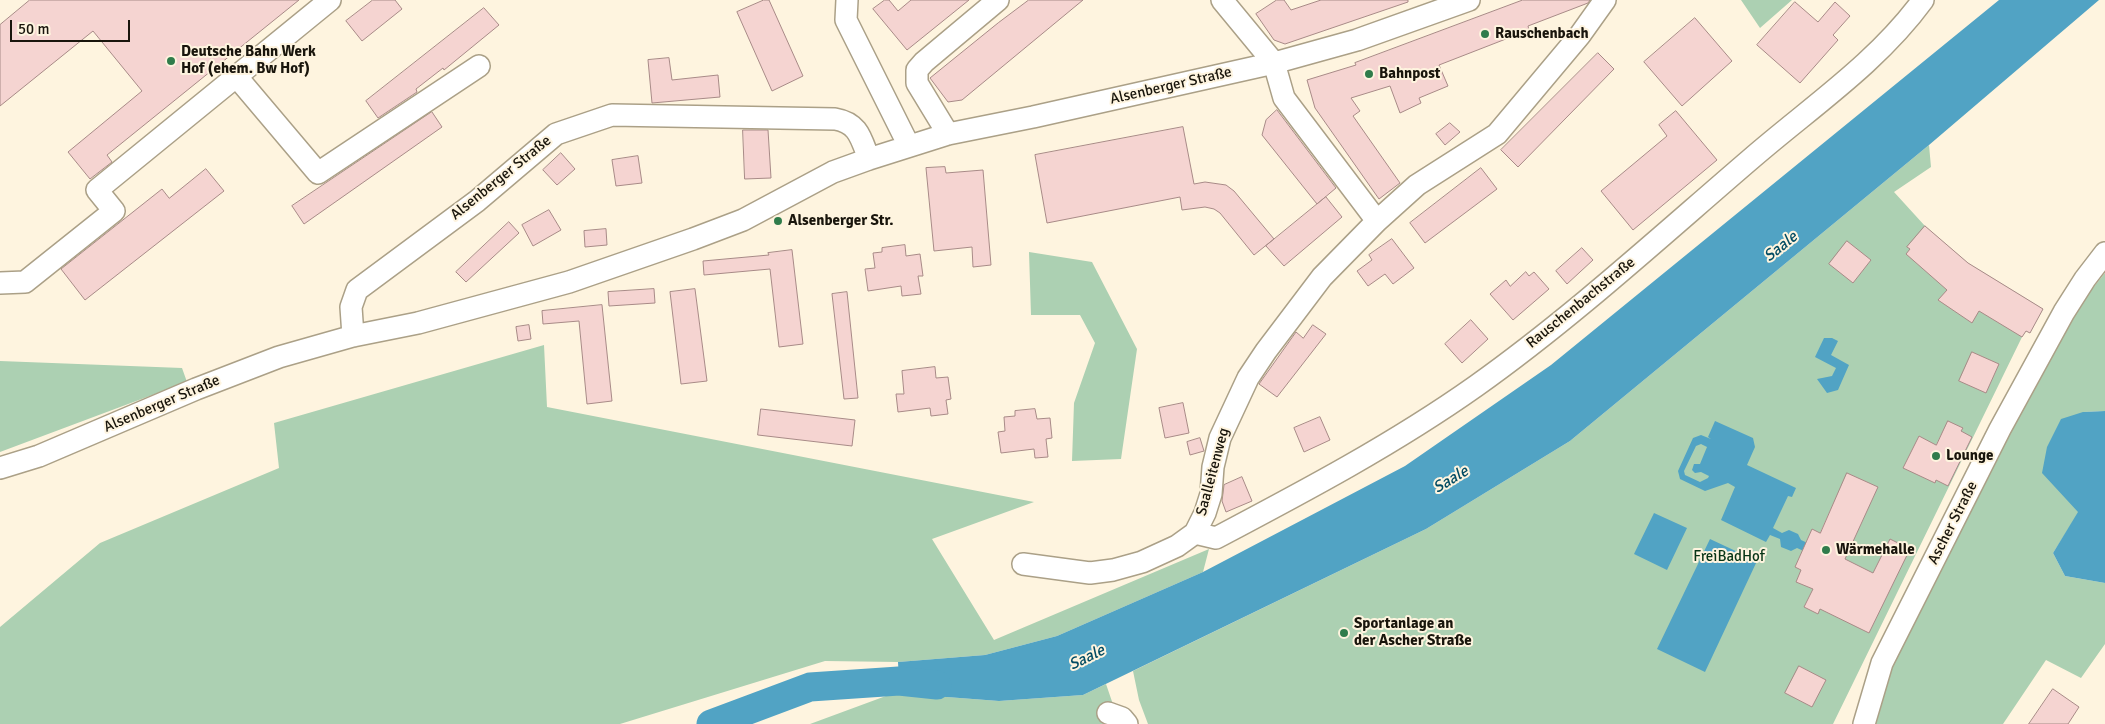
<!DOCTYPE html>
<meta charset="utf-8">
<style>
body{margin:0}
#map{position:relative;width:2105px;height:724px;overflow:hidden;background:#fef4df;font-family:Signika,sans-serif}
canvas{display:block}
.scale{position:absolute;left:10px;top:20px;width:120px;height:22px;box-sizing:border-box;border:2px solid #19150c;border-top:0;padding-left:6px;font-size:15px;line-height:18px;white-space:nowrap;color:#19150c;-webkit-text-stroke:4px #fef4df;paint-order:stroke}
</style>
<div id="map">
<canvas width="2105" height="724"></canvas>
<div class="scale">50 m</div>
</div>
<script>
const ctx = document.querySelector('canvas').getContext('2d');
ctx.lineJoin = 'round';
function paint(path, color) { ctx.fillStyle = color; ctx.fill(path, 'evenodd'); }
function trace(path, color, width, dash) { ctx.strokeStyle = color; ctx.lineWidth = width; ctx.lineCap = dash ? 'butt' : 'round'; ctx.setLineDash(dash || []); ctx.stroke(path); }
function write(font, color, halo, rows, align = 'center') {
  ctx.font = font + ' Signika,sans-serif'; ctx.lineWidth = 4; ctx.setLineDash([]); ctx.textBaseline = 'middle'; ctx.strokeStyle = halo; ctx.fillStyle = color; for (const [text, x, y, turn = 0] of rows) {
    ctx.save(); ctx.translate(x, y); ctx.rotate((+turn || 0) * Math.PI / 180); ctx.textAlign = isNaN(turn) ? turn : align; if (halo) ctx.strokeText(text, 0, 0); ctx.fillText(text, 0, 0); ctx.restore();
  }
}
const green = new Path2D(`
 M1741,0H1792L1760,28Z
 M1929,145L1931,167L1894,192L1925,226L1968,263L2043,309L2030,333L2026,331L2022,337L1833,724H1148L1139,700L1133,671L1426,529L1570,441Z
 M1029,252L1092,262L1137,349L1121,459L1072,461L1074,403L1095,343L1080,315H1031Z
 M2105,273V411L2083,412L2079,512L2053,553L2065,576L2105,583V644L2081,678L2046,660L2003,724H1875L1893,664L2057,342L2088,294Z
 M544,345L547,407L1034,502L932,539L994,640L1209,549L1203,572L1057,636L985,655L898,662L825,661L620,724H0V627L100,543L279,468L274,423Z
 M0,361L182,368L187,382L0,452Z
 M1106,684L1119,722L1110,724H810L894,693L999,701L1083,695Z`);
const water = new Path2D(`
 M1999,0H2099L1929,145L1570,441L1426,529L1083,695L999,701L894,693L899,681L898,662L985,655L1057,636L1203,572L1405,466L1551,365Z
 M1824,338H1832L1838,341L1831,355L1849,365L1838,390L1827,393L1817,379L1832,376L1836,368L1815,357Z
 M2105,411V583L2065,576L2053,553L2078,512L2042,473L2047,447L2061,419L2083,412Z
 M1715,421L1753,438L1755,447L1747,465L1796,488L1792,497L1788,496L1773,528L1782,533L1789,530L1798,534L1801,540L1812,545L1808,553L1797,548L1791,551L1781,547L1780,539L1770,535L1766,542L1721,520L1735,487L1728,483L1705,491L1680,479L1678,471L1693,438L1701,435L1711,439L1708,437ZM1701,444L1707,447L1700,464H1694L1692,470L1695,473L1701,472L1709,476L1708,478L1700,482L1685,475L1684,471L1696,446Z
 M1654,513L1687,528L1667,570L1634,554Z
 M1710,539L1757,561L1705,672L1657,649Z`);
const river = new Path2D(`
 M711,724L810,687L899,681L937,685`);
const building = new Path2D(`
 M30,0H299L107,155L112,162L90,179L68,152L142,91L93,31L0,106V25Z
 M373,0H395L402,9L362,41L346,21Z
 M764,0H769L803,76L772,91L737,12Z
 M885,0H889L898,11L911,0H969L907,50L873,9Z
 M1029,0H1083L962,100L948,102L930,78L998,23Z
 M1277,0H1284L1291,10L1321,0H1408V2L1285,44L1274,40L1256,14Z
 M1523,0H1590L1588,3L1528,26L1529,30L1439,65L1448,86L1419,98L1421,103L1400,113L1390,86L1351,98L1360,111L1353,116L1400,183L1379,199L1315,108L1307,80L1356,65L1355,63Z
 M1795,2L1818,22L1835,2L1850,16L1833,35L1838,40L1800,83L1757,45Z
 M484,8L499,25L444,70L443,68L416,89L417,92L378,118L366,101Z
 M1695,18L1732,61L1682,106L1644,62Z
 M1598,53L1614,69L1518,167L1501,150Z
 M669,58L672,80L718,75L720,97L652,103L648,60Z
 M1277,110L1336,188L1317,204L1262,135L1266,120Z
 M1676,111L1717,160L1633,230L1601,191L1667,136L1659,125Z
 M432,112L442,127L304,224L292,206Z
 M1450,123L1460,132L1445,145L1436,134Z
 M1183,127L1194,184L1205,182L1226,185L1234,191L1274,239L1254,255L1220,213L1214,209L1205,207L1182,210L1180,197L1047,223L1035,155Z
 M743,130H768L771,178L745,179Z
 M561,153L575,169L557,185L543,170Z
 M638,156L642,183L616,186L612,160Z
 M945,167L946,173L983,170L991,265L973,267L972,247L934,251L926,168Z
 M1481,168L1497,189L1425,243L1410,223Z
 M206,169L224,191L85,300L61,269L162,189L169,198Z
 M1326,197L1342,217L1284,266L1266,246Z
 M549,210L561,230L533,246L522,225Z
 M509,222L519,233L466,282L456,272Z
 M1925,226L1968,263L2043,309L2030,333L2026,331L2022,337L1979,311L1972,323L1938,300L1947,290L1906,254L1910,249L1907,247Z
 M606,229L607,245L585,247L584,231Z
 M1392,239L1414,268L1393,284L1385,274L1368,286L1357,271L1372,260L1369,255Z
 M1847,241L1871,260L1853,283L1829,264Z
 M905,245L906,256L920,254L923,276H918L921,294L902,296L901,286L868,291L865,269L875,268L873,253L882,252V248Z
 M1582,248L1593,260L1567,284L1556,271Z
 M792,250L803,344L779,347L770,269L704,275L703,261L769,255L768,253Z
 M1526,272L1529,276L1534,272L1549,289L1513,320L1490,294L1506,280L1510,286Z
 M654,289L655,303L609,306L608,292Z
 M695,289L707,381L681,384L670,292Z
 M847,292L858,398L844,399L832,294Z
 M602,305L612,401L587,404L579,321L543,324L542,311Z
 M1471,320L1488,339L1462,363L1445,344Z
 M529,325L531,339L518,341L516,327Z
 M1313,325L1326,334L1277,397L1259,384L1296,332L1303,338Z
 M1972,352L1999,364L1986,393L1959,381Z
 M935,367L936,378L948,377L951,399L946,400L948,414L931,416L930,408L898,412L896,394H904L902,371Z
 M1183,403L1189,433L1165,438L1159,408Z
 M761,409L855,420L852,446L758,435Z
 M1035,409L1037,419L1050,418L1052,438L1046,439L1048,457L1035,458L1034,449L1001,453L998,432L1005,431L1004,417L1015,416V411Z
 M1320,417L1330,440L1304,452L1294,428Z
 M1948,421L1963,428L1961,431L1972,437L1948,486L1936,480L1935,483L1903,468L1919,436L1936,445Z
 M1200,438L1204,451L1190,455L1187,442Z
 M1847,473L1878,487L1845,559L1873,573L1890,539L1910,549L1869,633L1820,609L1818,614L1804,607L1813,589L1796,582L1801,570L1795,567L1812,529L1820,533Z
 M1242,477L1252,501L1226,512L1222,501L1224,485Z
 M1799,666L1826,680L1812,707L1785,693Z
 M2053,689L2079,707L2068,724H2029Z`);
const minor = new Path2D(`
 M847,0L846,20L909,146
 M1222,0L1274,63L1284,98L1377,221
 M236,76L318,173L479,66
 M948,134L917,83V70L924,62L998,0
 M0,283L25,282L114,211L97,190L330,0
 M353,336L351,307L357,290L477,201L556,134L612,115L835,119C859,123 861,139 869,159
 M0,468L39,456L196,389L279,357L353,336L418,323L569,282L693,239L743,220L833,172L869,159L948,134L1033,117L1274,63L1357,40L1469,0
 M1195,533L1216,538C1305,491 1394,444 1476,386C1573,317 1661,236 1752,158C1811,107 1877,63 1923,0
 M1023,564L1090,573L1113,570L1142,562L1177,546L1195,533L1205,513L1211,494L1213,467L1220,438L1248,378L1266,351L1322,277L1377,221L1417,185L1497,134L1580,35L1605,0
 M1108,713L1122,718L1127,724
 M1864,724L1882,663L2000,429L2064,312L2085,279L2105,253`);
const markers = [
 [1485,34,5,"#307c4b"],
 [171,61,5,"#307c4b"],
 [1369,74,5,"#307c4b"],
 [778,221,5,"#307c4b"],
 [1936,456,5,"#307c4b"],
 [1826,550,5,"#307c4b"],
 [1344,633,5,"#307c4b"]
];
const poiNames = [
 ["Rauschenbach",1495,34],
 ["Deutsche Bahn Werk",181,52],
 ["Hof (ehem. Bw Hof)",181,69],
 ["Bahnpost",1379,74],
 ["Alsenberger Str.",788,221],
 ["Lounge",1946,456],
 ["Wärmehalle",1836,550],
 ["Sportanlage an",1354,624],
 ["der Ascher Straße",1354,641]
];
const streetNames = [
 ["Alsenberger Straße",1171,86,-13],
 ["Alsenberger Straße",501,178,-39],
 ["Rauschenbachstraße",1581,303,-39],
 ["Alsenberger Straße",162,404,-23],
 ["Saalleitenweg",1213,472,-75],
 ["Ascher Straße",1953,523,-63]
];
const parkNames = [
 ["FreiBadHof",1729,557]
];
const waterNames = [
 ["Saale",1781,247,-39],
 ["Saale",1451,480,-31],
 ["Saale",1087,658,-26]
];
paint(green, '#acd0b2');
paint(water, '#51a3c4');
trace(river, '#51a3c4', 29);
paint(building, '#f5d4d1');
trace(building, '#a88a87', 1);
trace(minor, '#aba087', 24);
trace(minor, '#fff', 21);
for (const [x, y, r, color] of markers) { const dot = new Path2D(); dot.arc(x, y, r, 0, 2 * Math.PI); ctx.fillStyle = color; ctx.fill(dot); trace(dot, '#fef4df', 2); }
write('bold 15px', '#19150c', '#fef4df', poiNames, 'left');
write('15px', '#19150c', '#fef4df', streetNames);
write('15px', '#073516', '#fef4df', parkNames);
write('italic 16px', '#024b63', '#fef4df', waterNames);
</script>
